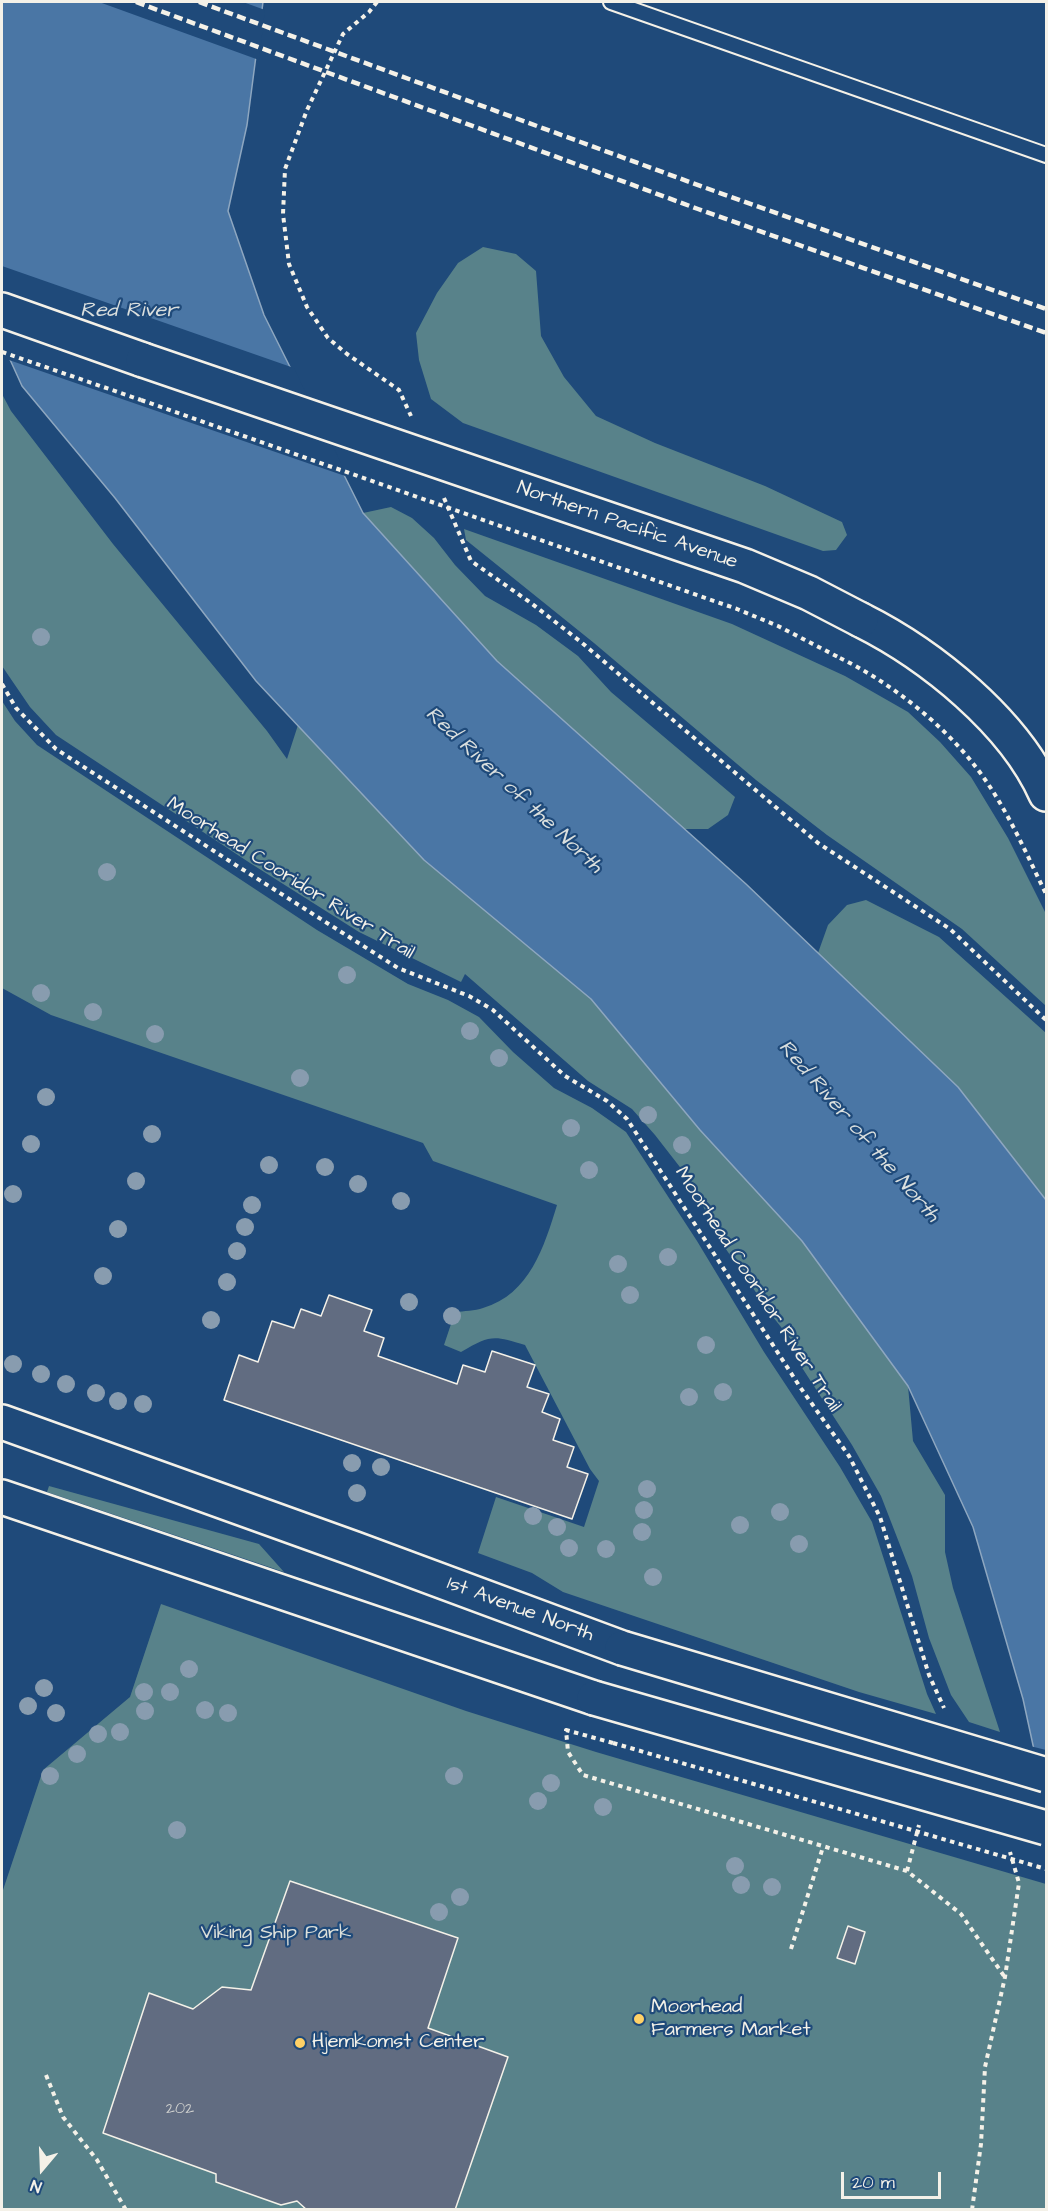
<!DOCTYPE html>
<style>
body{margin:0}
#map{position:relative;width:1048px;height:2211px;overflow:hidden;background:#1f4a7a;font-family:"Architects Daughter",sans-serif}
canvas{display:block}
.frame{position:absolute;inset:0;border:3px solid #f4f1e8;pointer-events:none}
.north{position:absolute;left:12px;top:2139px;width:60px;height:60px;-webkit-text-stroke:4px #1f4a7a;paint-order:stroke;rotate:199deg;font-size:16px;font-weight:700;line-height:24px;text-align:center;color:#f4f1e8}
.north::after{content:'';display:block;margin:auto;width:21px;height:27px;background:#f4f1e8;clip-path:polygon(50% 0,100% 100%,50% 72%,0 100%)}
.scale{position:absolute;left:841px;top:2172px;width:100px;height:27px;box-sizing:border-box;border:3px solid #f4f1e8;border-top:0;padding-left:8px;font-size:18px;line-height:21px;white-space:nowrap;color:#f4f1e8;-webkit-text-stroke:4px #1f4a7a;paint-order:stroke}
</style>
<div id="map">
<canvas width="1048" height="2211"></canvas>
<div class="frame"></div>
<div class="north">N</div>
<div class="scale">20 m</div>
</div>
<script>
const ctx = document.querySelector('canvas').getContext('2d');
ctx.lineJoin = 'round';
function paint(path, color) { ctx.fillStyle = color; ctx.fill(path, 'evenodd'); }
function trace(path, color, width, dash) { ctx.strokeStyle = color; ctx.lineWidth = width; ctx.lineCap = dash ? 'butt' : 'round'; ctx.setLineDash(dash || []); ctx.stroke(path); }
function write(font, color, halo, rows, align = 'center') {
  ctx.font = font + ' "Architects Daughter",sans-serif'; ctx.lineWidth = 4.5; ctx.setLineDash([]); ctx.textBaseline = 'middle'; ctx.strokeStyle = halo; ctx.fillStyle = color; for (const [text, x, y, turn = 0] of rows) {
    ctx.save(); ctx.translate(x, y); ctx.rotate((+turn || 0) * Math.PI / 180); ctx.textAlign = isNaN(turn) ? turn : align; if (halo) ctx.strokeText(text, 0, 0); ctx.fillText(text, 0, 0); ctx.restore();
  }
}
const green = new Path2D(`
 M483,247L516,254L536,271L541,336L564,377L596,416L655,443L765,486L842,522L847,535L836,550L823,551L463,423L431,399L419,360L416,333L437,293L458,263Z
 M2,394L11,411L113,544L267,731L287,759L298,725L424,860L591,999L700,1130L802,1241L908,1386L913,1441L945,1495V1552L953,1588L1000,1732L969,1722L951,1695L929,1638L912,1576L881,1496L852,1445L799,1363L809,1362L773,1317L721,1242L690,1180L655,1135L632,1109L588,1081L465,974L461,982L359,932L250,863L56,735L30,707L2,666Z
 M391,507L412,518L434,538L455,565L485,596L536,625L578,656L611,692L735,797L728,815L708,829H684L497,661L363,513Z
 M464,529L732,624L845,676L908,712L940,742L971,777L1008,838L1046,914V1006L962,929L827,835L756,780L594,643L466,540Z
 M2,701L15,721L37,745L317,930L408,984L448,1000L479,1017L513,1052L554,1088L592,1108L626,1132L697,1241L764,1352L840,1467L872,1522L927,1694L936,1714L859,1692L563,1592L532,1573L478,1553L496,1497L584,1527L599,1481L590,1469L525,1345C493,1335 490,1335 461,1352L444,1345L455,1312C464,1311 475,1311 483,1308C530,1294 544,1247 557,1205L433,1161L423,1143L51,1015L2,988Z
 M866,900L939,937L1046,1033V1200L958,1087L818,953L828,925L847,905Z
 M49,1486L259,1544L284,1572L47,1492Z
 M161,1604L466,1711L596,1752L1046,1884V2209L2,2210V1893L43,1770L130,1697Z`);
const water = new Path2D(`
 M2,2H263L247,125L228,211L264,315L363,513L497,661L746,884L958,1087L1046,1200V1805L1023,1699L973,1527L908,1386L802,1241L700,1130L591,999L424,860L256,681L115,498L22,386L2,342Z`);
const pier = new Path2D(`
 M99,2H243L265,10L259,60Z
 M2,266L294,368L348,477L6,359L2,349Z
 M1030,1746L1046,1750V1808L1044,1806Z`);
const building = new Path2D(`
 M329,1295L372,1310L364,1331L384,1338L378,1356L457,1384L463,1365L485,1372L492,1351L535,1365L527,1387L549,1394L542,1412L560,1419L553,1440L574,1447L567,1467L588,1474L572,1519L224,1400L239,1355L258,1362L272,1321L294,1328L301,1309L321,1316Z
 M290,1881L458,1938L428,2028L508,2057L455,2210H307L297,2201L281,2205L216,2182V2174L103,2133L149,1993L193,2009L222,1987L251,1990Z
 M848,1926L865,1932L855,1964L837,1958Z`);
const path = new Path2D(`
 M377,2L369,12L343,34L307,110L285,169L283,214L289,264L307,307L328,338L347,354L399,390L411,416
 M2,352L141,400
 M444,498L471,561L531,603L581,642L818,843L950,929L1046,1020
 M840,658C888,681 942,723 975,766C1005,804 1025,851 1046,894
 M2,684L16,708L56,749L231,862L398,968L469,996L493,1010L565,1076L607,1101L627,1119L800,1387L849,1456L880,1517L929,1675L944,1708
 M613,1743L566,1730L568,1752L583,1775L907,1871L961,1914L1004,1976
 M907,1871L919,1825
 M791,1949L823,1847
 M46,2075L63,2117L97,2160L126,2210
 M972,2210L981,2144L985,2067L1005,1977L1019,1883L1010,1852`);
const service = new Path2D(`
 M611,2L1046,155`);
const tertiary = new Path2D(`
 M2,310L143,360
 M861,620C931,655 1014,722 1046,794`);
const secondary = new Path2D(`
 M2,1422L355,1549L622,1648
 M2,1497L594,1698`);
const rail = new Path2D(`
 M136,2L698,209L1046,333
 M199,2L706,188L1046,309`);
const pathBridge = new Path2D(`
 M141,400L737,609L778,626L840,658
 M613,1743L1046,1869`);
const tertiaryBridge = new Path2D(`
 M143,360L745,566L809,593L861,620`);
const secondaryBridge = new Path2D(`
 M622,1648L1046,1775
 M594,1698L1046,1828`);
const trees = [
 [41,637],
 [107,872],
 [347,975],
 [41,993],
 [93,1012],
 [470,1031],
 [155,1034],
 [499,1058],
 [300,1078],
 [46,1097],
 [648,1115],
 [571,1128],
 [152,1134],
 [31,1144],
 [682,1145],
 [269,1165],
 [325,1167],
 [589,1170],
 [136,1181],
 [358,1184],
 [13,1194],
 [401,1201],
 [252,1205],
 [245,1227],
 [118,1229],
 [237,1251],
 [668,1257],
 [618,1264],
 [103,1276],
 [227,1282],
 [630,1295],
 [409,1302],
 [452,1316],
 [211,1320],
 [706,1345],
 [13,1364],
 [41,1374],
 [66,1384],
 [723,1392],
 [96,1393],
 [689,1397],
 [118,1401],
 [143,1404],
 [352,1463],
 [381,1467],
 [647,1489],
 [357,1493],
 [644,1510],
 [780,1512],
 [533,1516],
 [740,1525],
 [557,1527],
 [642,1532],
 [799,1544],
 [569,1548],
 [606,1549],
 [653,1577],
 [189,1669],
 [44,1688],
 [144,1692],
 [170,1692],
 [28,1706],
 [205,1710],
 [145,1711],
 [56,1713],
 [228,1713],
 [120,1732],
 [98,1734],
 [77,1754],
 [50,1776],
 [454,1776],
 [551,1783],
 [538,1801],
 [603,1807],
 [177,1830],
 [735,1866],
 [741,1885],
 [772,1887],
 [460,1897],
 [439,1912]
];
const markers = [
 [639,2019,6,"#ffd166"],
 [300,2043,6,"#ffd166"]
];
const numberNames = [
 ["202",180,2110]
];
const streetNames = [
 ["Northern Pacific Avenue",627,526,19],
 ["Moorhead Cooridor River Trail",290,879,32],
 ["Moorhead Cooridor River Trail",757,1290,57],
 ["1st Avenue North",520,1610,20]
];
const parkNames = [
 ["Viking Ship Park",276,1934]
];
const poiNames = [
 ["Moorhead",651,2008],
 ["Farmers Market",651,2031],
 ["Hjemkomst Center",312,2043]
];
const waterNames = [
 ["Red River",129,312],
 ["Red River of the North",513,791,43],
 ["Red River of the North",858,1132,49]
];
paint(green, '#58828a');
paint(water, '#4a76a5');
trace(water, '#8ea7c0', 1.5);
paint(pier, '#1f4a7a');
paint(building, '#616c81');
trace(building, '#f4f1e8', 1.5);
trace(service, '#f4f1e8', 18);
trace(tertiary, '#f4f1e8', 38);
trace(secondary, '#f4f1e8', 38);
trace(path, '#f4f1e8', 4, [4.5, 4.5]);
trace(service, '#1f4a7a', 14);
trace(tertiary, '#1f4a7a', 33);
trace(secondary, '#1f4a7a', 33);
trace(rail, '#f4f1e8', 4.5, [9, 4.5]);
trace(tertiaryBridge, '#f4f1e8', 38, []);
trace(secondaryBridge, '#f4f1e8', 38, []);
trace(pathBridge, '#f4f1e8', 4, [4.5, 4.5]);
trace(tertiaryBridge, '#1f4a7a', 33);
trace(secondaryBridge, '#1f4a7a', 33);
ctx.fillStyle = '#889caf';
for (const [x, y] of trees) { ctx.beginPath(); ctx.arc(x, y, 9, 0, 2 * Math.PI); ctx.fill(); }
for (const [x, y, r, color] of markers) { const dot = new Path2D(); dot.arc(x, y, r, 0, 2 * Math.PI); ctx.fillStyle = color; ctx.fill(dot); trace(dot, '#1f4a7a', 2); }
write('16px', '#cfd0ce', null, numberNames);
write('20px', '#f4f1e8', '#1f4a7a', streetNames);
write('20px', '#dde0da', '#1f4a7a', parkNames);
write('20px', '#f4f1e8', '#1f4a7a', poiNames, 'left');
write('italic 21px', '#dadfde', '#1f4a7a', waterNames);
</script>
